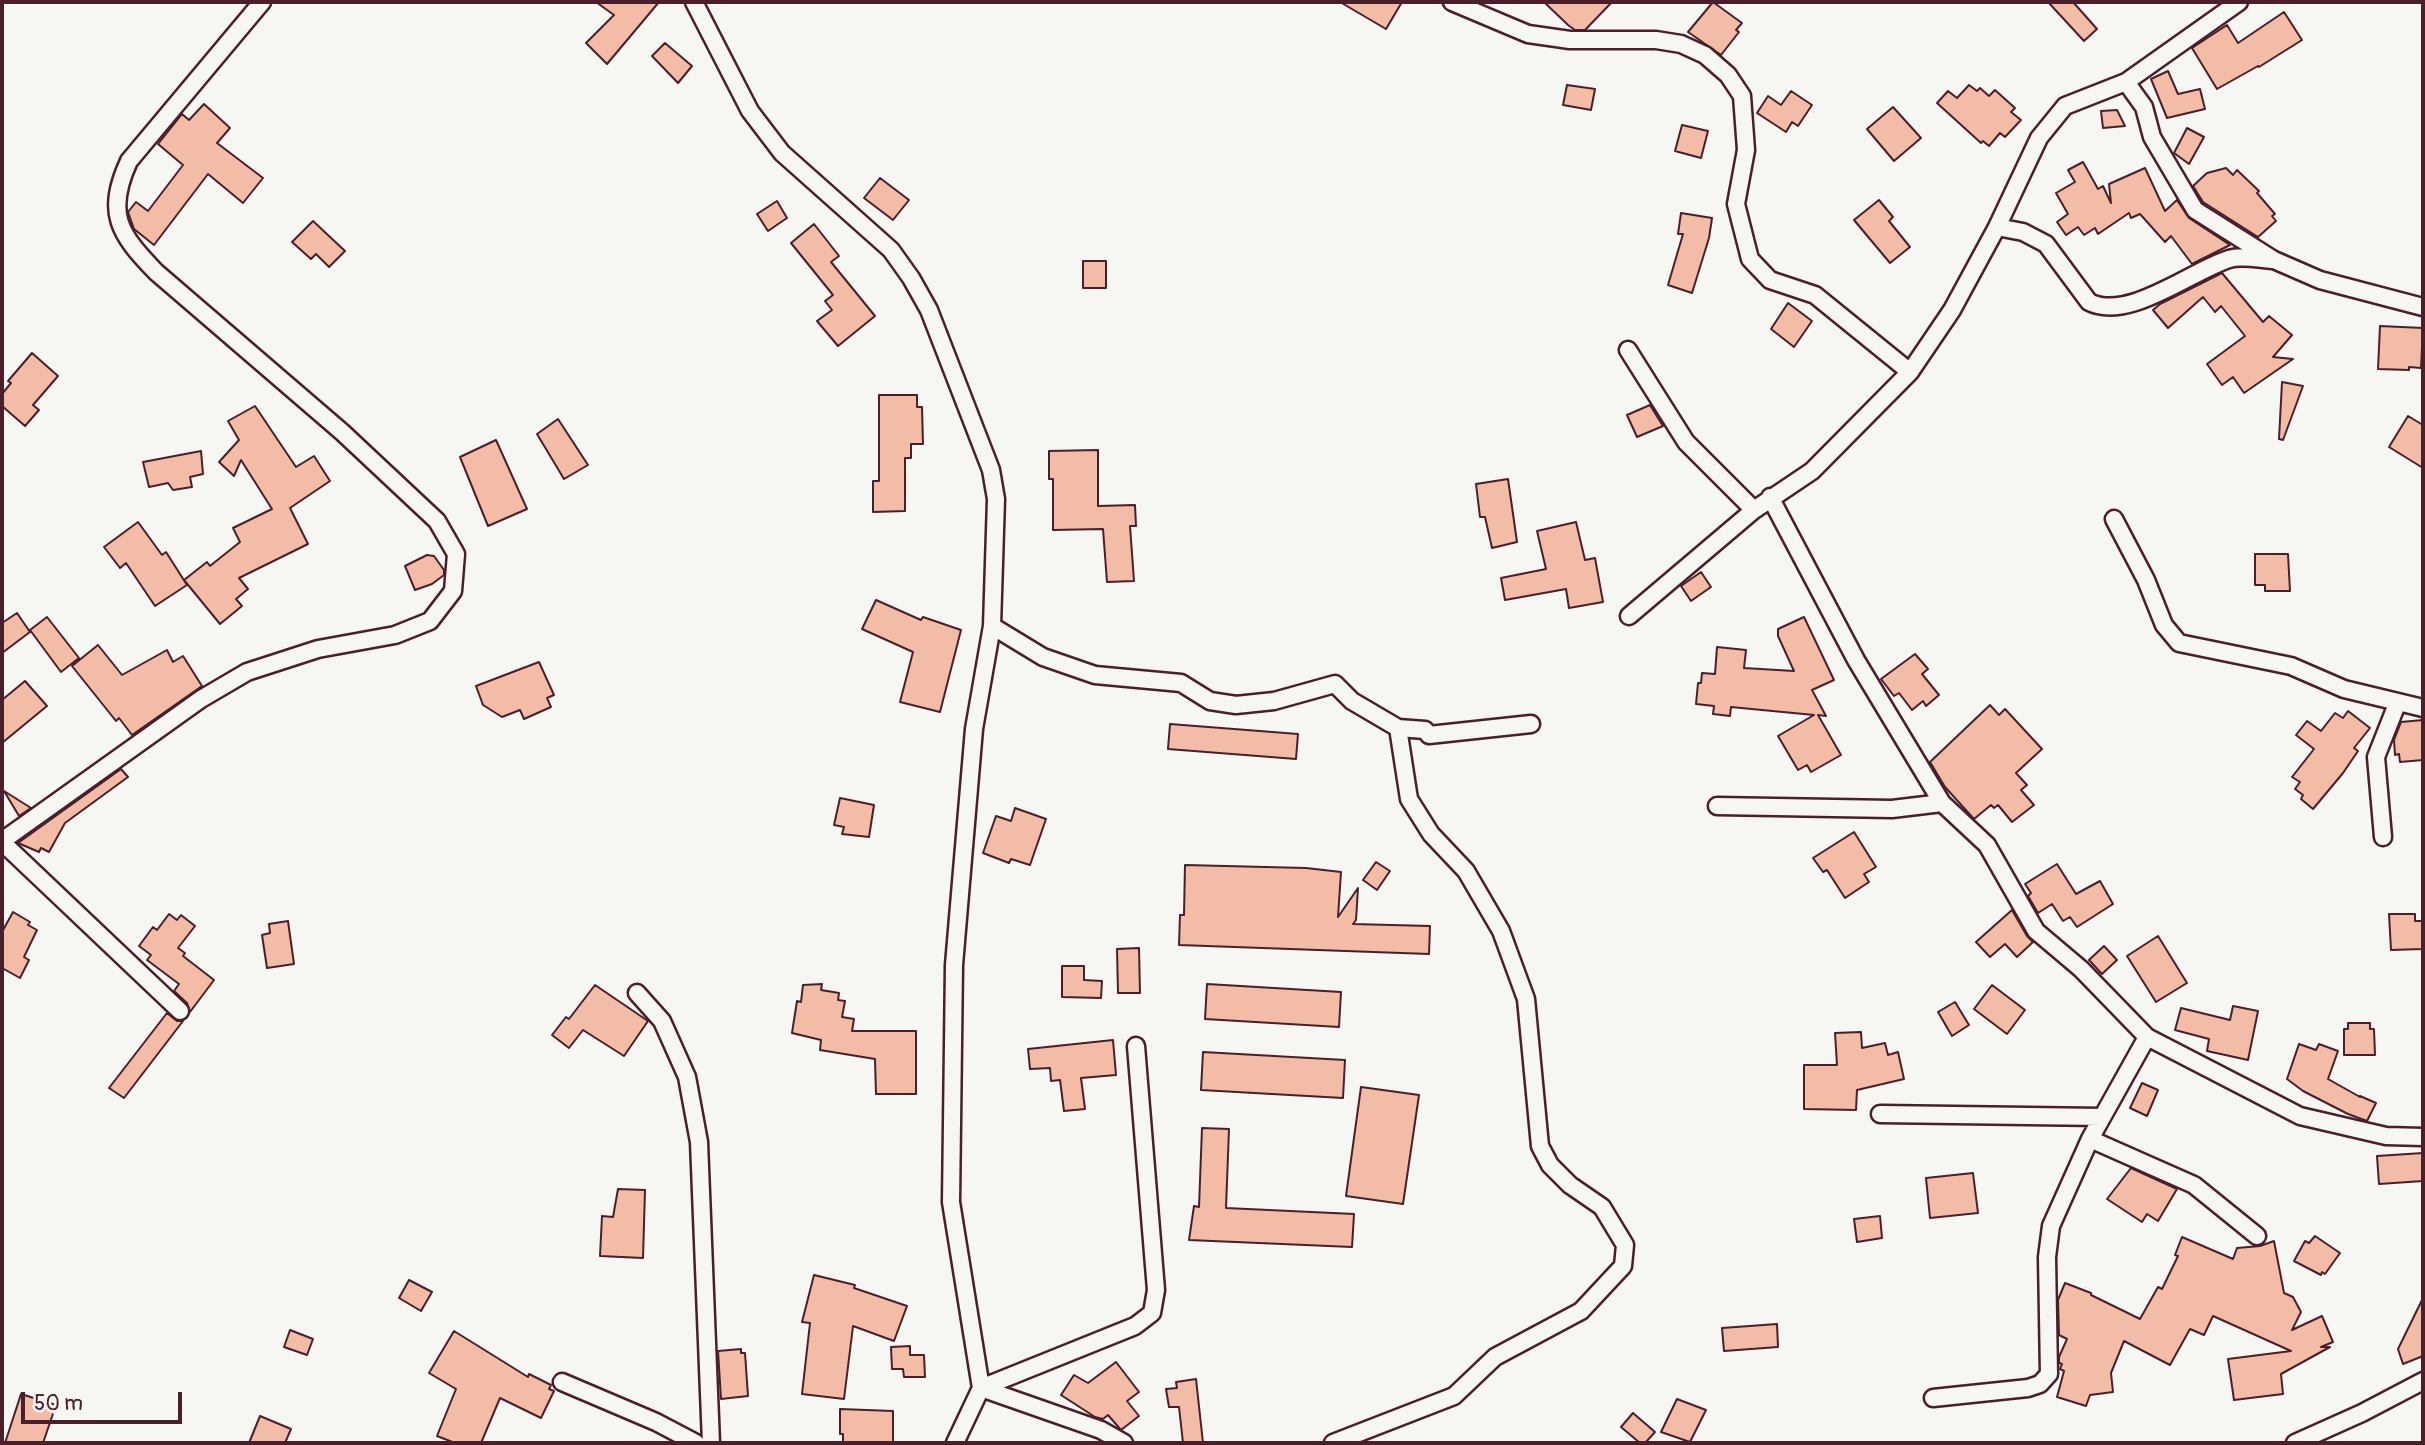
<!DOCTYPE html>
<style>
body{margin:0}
#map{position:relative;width:2425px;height:1445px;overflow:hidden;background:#f6f6f2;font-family:Pangolin,sans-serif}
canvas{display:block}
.frame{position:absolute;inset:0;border:4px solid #4a1f2b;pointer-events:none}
.scale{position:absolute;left:21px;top:1392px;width:161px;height:32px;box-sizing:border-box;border:4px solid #4a1f2b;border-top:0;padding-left:9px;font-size:21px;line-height:24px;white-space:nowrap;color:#4a1f2b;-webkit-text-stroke:5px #f6f6f2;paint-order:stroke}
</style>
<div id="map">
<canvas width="2425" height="1445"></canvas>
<div class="frame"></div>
<div class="scale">50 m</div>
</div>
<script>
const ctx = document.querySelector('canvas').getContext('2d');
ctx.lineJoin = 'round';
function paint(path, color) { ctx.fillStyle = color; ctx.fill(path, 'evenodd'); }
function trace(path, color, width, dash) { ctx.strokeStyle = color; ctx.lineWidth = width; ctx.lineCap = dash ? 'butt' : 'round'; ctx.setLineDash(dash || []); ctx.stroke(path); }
const building = new Path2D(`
 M596,2H659L607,64L586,43L614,15Z
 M1340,2H1402L1386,29Z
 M1544,2H1612L1585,30H1575L1568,25Z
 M1713,2L1742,23L1736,30L1739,32L1721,55L1688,32Z
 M2048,2H2073L2097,29L2084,41Z
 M2284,12L2302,40L2259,67L2258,66L2217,89L2192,48L2227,25L2238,43Z
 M665,43L692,66L678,83L652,56Z
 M2168,71L2178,94L2200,89L2205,109L2167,118L2151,79Z
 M1567,85L1595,89L1591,110L1563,105Z
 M1969,85L1977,91L1980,88L1989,96L1995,90L2015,108L2011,112L2021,120L2005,137L2000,133L1989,146L1983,141L1981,143L1937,103L1948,91L1957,98Z
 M1791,91L1812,105L1798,126L1792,122L1786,132L1757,113L1768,96L1781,105Z
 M204,104L230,128L217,143L263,178L243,203L208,174L154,245L134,229L128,212L136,202L148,211L183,165L158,144L182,114L189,120Z
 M1893,107L1921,138L1894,161L1867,129Z
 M2117,110L2125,126L2103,128L2101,111Z
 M1682,125L1708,131L1701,158L1675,151Z
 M2187,128L2204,137L2189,164L2174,153Z
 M2083,162L2098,189L2103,186L2111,203L2109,184L2145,168L2165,211L2177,200L2189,218L2230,245L2192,264L2171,236L2165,242L2140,214L2131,218L2129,213L2098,234L2095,228L2084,235L2078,227L2066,235L2057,222L2068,214L2056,193L2075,182L2068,170Z
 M2226,168L2233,175L2237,170L2259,191L2257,193L2275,214L2272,216L2276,221L2258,237L2203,202L2193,186L2207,173Z
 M880,178L909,200L893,220L864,198Z
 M1879,200L1893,217L1889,221L1910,247L1890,263L1854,220Z
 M777,201L787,218L768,231L757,214Z
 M1681,213L1712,218L1709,238L1692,293L1668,285L1683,234H1678Z
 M313,221L345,251L329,267L316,254L311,259L292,242Z
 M814,224L839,256L831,262L875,316L838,346L817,321L832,310L825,301L833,295L791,243Z
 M1083,261H1106V288H1083Z
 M2222,273L2263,322L2269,316L2292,335L2273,357L2293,359L2244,393L2233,377L2222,385L2207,364L2245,336L2221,306L2215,312L2203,297L2168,328L2153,310L2160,304Z
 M1788,303L1812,321L1794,347L1771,329Z
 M2380,326L2423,328L2421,368L2409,367V370L2378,369Z
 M32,353L58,376L33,405L39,410L25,426L2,406V394L11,383L8,381Z
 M2282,382L2303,386L2283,440L2279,439Z
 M879,395H917V407H922L923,444H911V458H905V511L873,512V481H879Z
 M1650,405L1663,426L1637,437L1627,415Z
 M255,406L296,467L314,456L330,481L290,508L308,544L239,578L248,589L236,599L242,606L220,624L184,580L207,562L210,566L240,542L233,528L272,509L241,460L234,476L219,462L239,440L228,421Z
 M2408,416L2423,425V468L2389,447Z
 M558,419L588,465L564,479L537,434Z
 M496,440L527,509L488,526L460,457Z
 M1098,450V506L1135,505L1136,526H1130L1134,581L1107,582L1103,529L1053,530V479H1049V451Z
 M201,451L203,474L190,477L192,487L173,490L168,483L149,487L143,462Z
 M1508,479L1517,542L1492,548L1485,517H1480L1476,484Z
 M138,522L162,555L166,552L187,585L155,606L126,563L120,568L104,547Z
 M1576,522L1585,560L1595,558L1603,602L1569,608L1566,589L1505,600L1501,578L1546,569L1537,531Z
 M2255,554H2288L2290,591H2265V585H2255Z
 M427,555L434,556L444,570V575L432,584L415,590L405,566Z
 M1701,572L1711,587L1691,601L1681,586Z
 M876,600L921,620L923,617L961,630L940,712L900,702L913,652L862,629Z
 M17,613L30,632L2,653V623Z
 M47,617L79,658L61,672L30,630Z
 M1804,617L1834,680L1812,690L1826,716L1818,715L1841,755L1811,772L1807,765L1798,770L1778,736L1814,715L1731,707L1730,716L1713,714L1714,706L1696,704L1698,683H1701L1702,673L1715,674L1717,647L1746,650L1744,668L1794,671L1778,636V629Z
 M98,645L122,675L167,650L173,662L183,656L202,686L132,735L119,718L116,721L72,666Z
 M1915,654L1928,669L1922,674L1939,695L1926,706L1923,701L1912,710L1899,693L1894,696L1881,679Z
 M539,662L554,695L547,698L551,707L524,719L520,710L502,717L483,705L476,686Z
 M25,681L47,706L2,743V700Z
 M1990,705L1999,715L2005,709L2042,749L2016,773L2027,785L2021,790L2034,805L2012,822L1998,805L1994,808L1991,805L1974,819L1945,787L1930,762Z
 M2348,711L2370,728L2354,748L2358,751L2343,773L2313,809L2301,799L2303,795L2295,789L2300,782L2292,777L2314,749L2296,735L2307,721L2321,731L2335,713L2343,718Z
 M2423,720V760L2400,762L2399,754L2395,755L2394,740L2401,722Z
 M1170,724L1298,734L1296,759L1168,749Z
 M121,769L128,777L65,823L49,852L41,848L39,852L18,843Z
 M4,791L31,808L19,816Z
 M840,798L874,805L869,837L842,834L844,827L834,825Z
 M1015,808L1046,819L1030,865L1011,859L1009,863L983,853L996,816L1011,821Z
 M1854,832L1876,867L1864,874L1869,882L1845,898L1827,870L1823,872L1813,858Z
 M1376,862L1390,871L1377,890L1363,880Z
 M2057,864L2076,894L2100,881L2113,904L2077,927L2070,917L2063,921L2052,904L2038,913L2028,896L2031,893L2025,884Z
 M1185,865L1306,868L1341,872L1338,917L1358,888L1356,920L1353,924L1430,926L1429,954L1179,945L1180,915H1184Z
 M2012,910L2027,936L2033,942L2017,957L2005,944L1990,957L1976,942Z
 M13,912L30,922L28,925L37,930L24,957L29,960L20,978L2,968V932Z
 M169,914L177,920L181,915L195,926L178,948L185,953L183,956L214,980L190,1012L187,1003L174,991L179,984L147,960L151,955L139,946L153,927L157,930Z
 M2389,914H2415V921H2423V949L2391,950Z
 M288,921L294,964L267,968L262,935L270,933L269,924Z
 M2158,936L2187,983L2156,1002L2127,956Z
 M2104,946L2117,960L2102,974L2089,960Z
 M1139,948L1140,993H1118L1117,949Z
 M1062,966H1084V980L1102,981L1101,998L1062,997Z
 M822,984L821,990L839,993L838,1000L845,1001L842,1017L854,1019L852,1031H916V1094H876L875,1059L820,1050L821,1040L792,1033L797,1001L801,1002L803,985Z
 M1207,984L1341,992L1339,1027L1205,1019Z
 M595,985L648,1021L624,1056L583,1030L569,1048L552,1035L566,1017L569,1019Z
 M1992,985L2025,1010L2007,1034L1974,1009Z
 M1955,1002L1969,1025L1952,1036L1938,1012Z
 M2233,1006L2258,1011L2248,1060L2207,1051L2209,1039L2175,1030L2181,1008L2230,1020Z
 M167,1013L177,1021H183L124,1098L109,1088Z
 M2348,1023H2370V1029H2374L2375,1055H2344V1029H2348Z
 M1861,1032L1862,1048L1885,1043L1888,1055L1898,1052L1904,1079L1857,1090L1856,1110L1804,1109V1065H1837L1835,1033Z
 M1113,1040L1116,1075L1081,1078L1085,1109L1064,1111L1060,1080L1051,1081L1050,1068L1030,1069L1028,1049Z
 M2299,1044L2316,1050L2319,1044L2338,1051L2328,1079L2360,1097V1096L2376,1103L2367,1121L2348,1114L2303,1091L2287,1079Z
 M1203,1052L1345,1060L1343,1098L1201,1090Z
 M2142,1083L2158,1090L2147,1116L2130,1108Z
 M1361,1087L1419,1095L1403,1204L1346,1196Z
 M1202,1128L1229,1129L1226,1208L1354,1214L1352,1247L1189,1240L1194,1206L1199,1207Z
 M2423,1153V1181L2379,1184L2377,1156Z
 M2131,1168L2177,1189L2158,1221L2147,1214L2142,1222L2107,1199Z
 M1973,1173L1978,1213L1930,1218L1926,1178Z
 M618,1189L645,1190L643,1258L600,1256L602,1216L613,1217Z
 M1880,1216L1882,1238L1857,1242L1854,1219Z
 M2315,1236L2340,1253L2325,1274L2322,1272L2321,1275L2294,1261L2305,1241L2309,1243Z
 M2182,1237L2233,1259L2237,1248L2260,1246L2274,1241L2284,1293L2293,1297L2301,1312L2292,1330L2322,1316L2333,1342L2321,1347H2330L2281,1374L2283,1394L2234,1400L2228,1359L2291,1351L2213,1316L2204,1335L2190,1329L2170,1365L2124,1341L2111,1373L2113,1392L2090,1395L2086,1406L2057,1397L2064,1371L2060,1369L2062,1364L2059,1363V1357L2067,1339L2059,1335L2058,1300L2065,1283L2091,1293V1295L2140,1319L2158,1287L2162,1289L2178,1256L2175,1255Z
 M814,1275L855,1285L854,1288L907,1306L894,1341L853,1326L844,1399L802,1394L810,1323L802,1322Z
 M409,1280L432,1292L421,1311L399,1298Z
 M2423,1298V1356L2403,1364L2398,1349Z
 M1777,1324L1778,1347L1724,1351L1722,1328Z
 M290,1330L313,1339L307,1355L284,1347Z
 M454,1331L528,1377L529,1374L551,1385L549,1389L554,1391L541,1418L500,1398L481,1443H455L437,1436L456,1389L429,1373Z
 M910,1346V1355H924L925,1377H904L903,1369H892L891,1347Z
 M741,1349V1353H745L748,1396L721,1399L718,1351Z
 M1116,1362L1139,1392L1127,1401L1139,1416L1121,1430L1108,1415L1103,1419L1095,1417L1061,1395L1074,1375L1088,1383Z
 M1196,1379L1203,1443H1183L1179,1407H1169L1166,1389L1177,1388L1176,1382Z
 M21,1394L56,1405L43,1443H5Z
 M1677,1399L1706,1410L1690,1442L1661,1432Z
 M840,1409L893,1411V1443H843V1434H840Z
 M1633,1413L1655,1432L1645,1443H1640L1621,1427Z
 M260,1416L291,1429L285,1443H249Z`);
const minor = new Path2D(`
 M694,2L750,111L782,153L891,250L911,278L929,310L991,470L996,499L992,626L974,729L954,965L951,1202L981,1388L955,1443
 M1452,2L1528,34L1570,40H1656L1681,44L1705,55L1728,75L1742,96L1746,150L1736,204L1750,259L1770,280L1815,295L1910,372
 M2126,82L2144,107L2152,137L2195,210L2274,260L2320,280L2423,307
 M1997,227L2023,232L2046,244L2089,302C2128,322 2191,271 2229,259C2241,255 2259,259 2272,260
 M1628,350L1686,442L1754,510
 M1770,497L1856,660L1942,803L1987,845L2036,931L2081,969L2147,1037L2300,1116L2386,1136L2423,1137
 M2114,519L2146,580L2164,625L2179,643L2291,666L2344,689L2423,708
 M1629,616L1754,510L1812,471L1910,372L1952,310L1997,227L2039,138L2065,106L2126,82L2239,2
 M992,626L1043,657L1095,675L1181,683L1210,701L1236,705L1274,701L1335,684L1352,701L1398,728L1425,730L1429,735L1531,724
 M1717,806L1892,809L1942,803
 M2383,837L2376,757L2397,704
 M2,841L201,699L247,672L318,649L395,635L430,621L453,591L456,554L437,521L342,432L156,272C119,234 105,213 129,161L262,2
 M2,842L180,1011
 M637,993L662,1021L687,1077L699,1142L711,1443
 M1880,1114L2102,1117
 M2090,1139L2194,1185L2257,1236
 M562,1382L656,1422L696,1443
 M981,1388L1135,1326L1152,1313L1156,1290L1136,1046
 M981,1388L1101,1430L1124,1443
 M1933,1398L2028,1388L2040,1384L2049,1374L2047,1257L2051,1226L2090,1139L2147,1037
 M1333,1443L1454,1396L1495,1357L1581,1311L1623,1266L1625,1245L1602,1207L1570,1185L1550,1165L1540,1146L1526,999L1501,931L1466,871L1431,834L1409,799L1398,728
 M2295,1443L2362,1413L2423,1381`);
paint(building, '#f3bca7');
trace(building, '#4a1f2b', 2);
trace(minor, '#4a1f2b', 21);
trace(minor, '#f6f6f2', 16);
</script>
